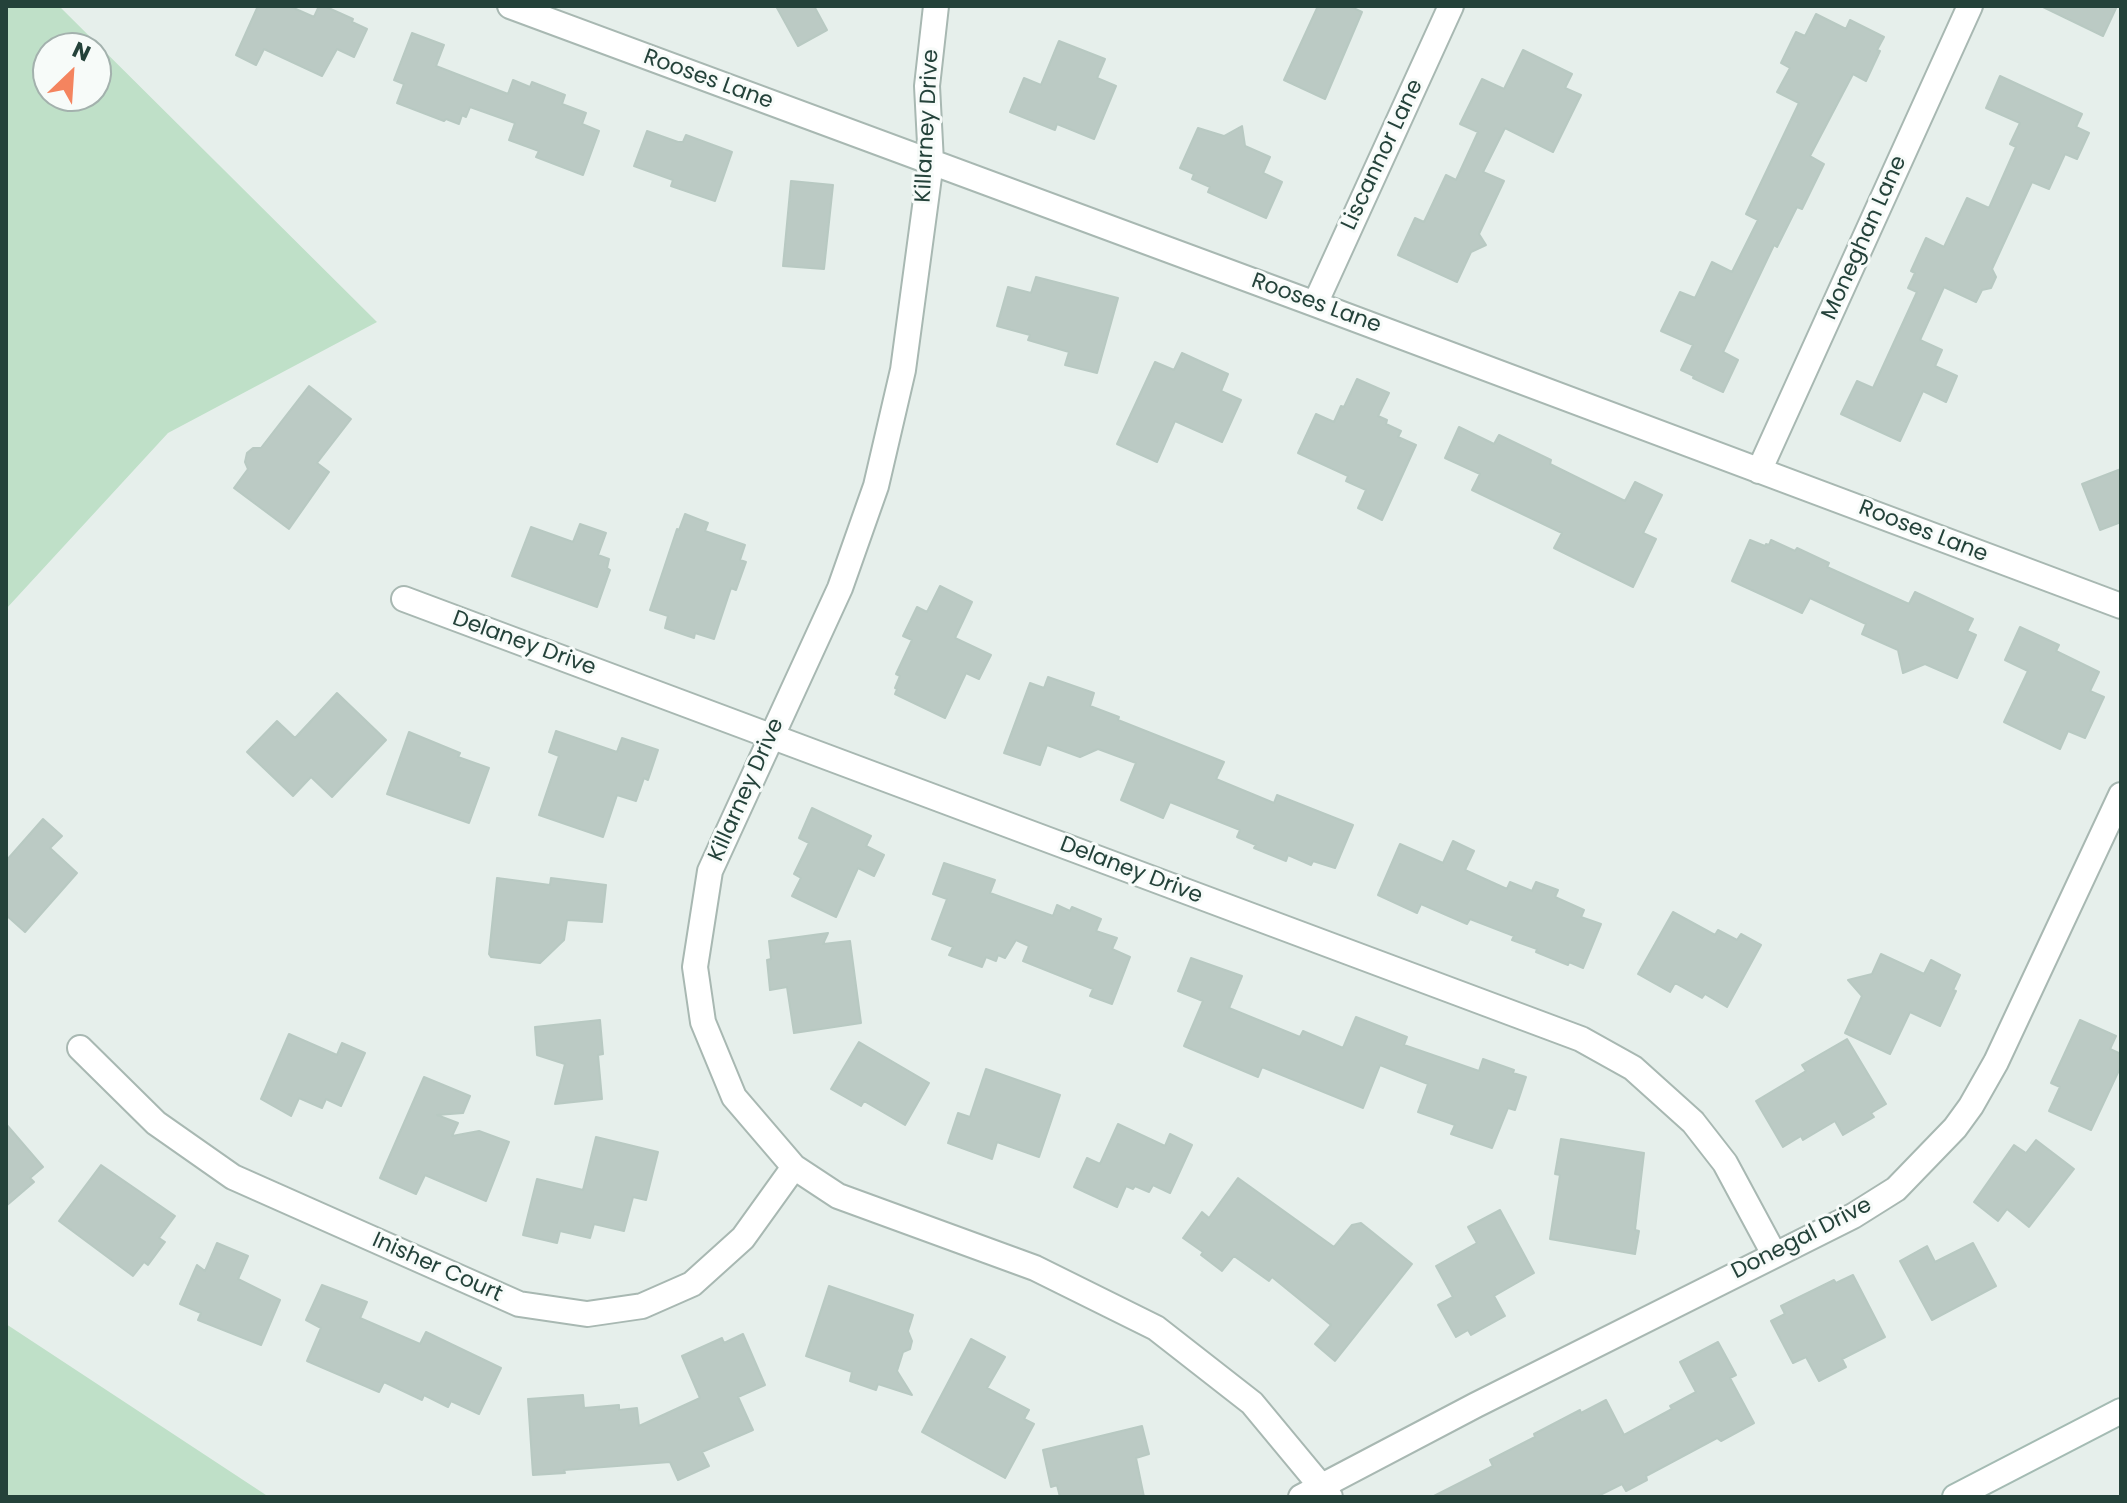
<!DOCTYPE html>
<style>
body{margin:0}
#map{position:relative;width:2127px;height:1503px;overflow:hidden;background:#e6efeb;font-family:Poppins,sans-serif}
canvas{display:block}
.frame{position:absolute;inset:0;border:8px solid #24423a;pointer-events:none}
.north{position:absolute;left:32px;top:32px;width:80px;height:80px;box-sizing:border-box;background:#f7fbf9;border:2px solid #a3b1ad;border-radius:50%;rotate:25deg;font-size:22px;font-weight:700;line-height:32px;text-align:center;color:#24423a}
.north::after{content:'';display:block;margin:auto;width:28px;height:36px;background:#f4845f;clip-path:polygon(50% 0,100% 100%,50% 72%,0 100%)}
</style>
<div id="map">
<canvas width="2127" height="1503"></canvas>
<div class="frame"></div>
<div class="north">N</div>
</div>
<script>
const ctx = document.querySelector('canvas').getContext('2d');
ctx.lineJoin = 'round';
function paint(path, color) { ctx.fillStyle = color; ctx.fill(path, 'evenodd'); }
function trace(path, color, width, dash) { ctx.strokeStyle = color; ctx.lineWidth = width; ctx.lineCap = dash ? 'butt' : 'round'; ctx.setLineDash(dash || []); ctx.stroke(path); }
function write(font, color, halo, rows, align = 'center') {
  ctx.font = font + ' Poppins,sans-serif'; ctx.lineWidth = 6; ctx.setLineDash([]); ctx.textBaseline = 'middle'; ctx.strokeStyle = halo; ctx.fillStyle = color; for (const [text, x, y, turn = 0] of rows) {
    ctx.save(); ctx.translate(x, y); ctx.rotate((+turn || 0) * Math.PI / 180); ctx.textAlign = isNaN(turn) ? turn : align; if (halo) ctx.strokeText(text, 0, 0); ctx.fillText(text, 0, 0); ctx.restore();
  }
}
const green = new Path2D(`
 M6,6H59L377,322L168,433L6,609ZM48,48H96V96H48Z
 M6,1324L269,1497H6Z`);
const building = new Path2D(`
 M258,6H289L314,17L319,6H324L353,19L352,22L367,29L354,57L337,49L322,76L264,49L256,65L236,55Z
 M776,6H814L827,30L798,46Z
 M1318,6H1349L1362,12L1325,99L1284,80Z
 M2041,6H2117L2103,36Z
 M1816,14L1846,29L1850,20L1884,37L1877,50L1880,51L1866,81L1853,74L1810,156L1824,164L1802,209L1797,207L1777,247L1774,245L1723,352L1738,360L1723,392L1693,378L1694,376L1681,370L1693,345L1661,331L1680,292L1695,298L1712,262L1732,272L1758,220L1746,214L1799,103L1777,92L1790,68L1781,63L1796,32L1805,36Z
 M412,33L444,45L436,66L508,94L513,80L530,87L532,82L565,95L562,104L586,113L582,124L599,131L583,175L536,157L539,151L509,140L515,123L470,107L466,117L462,115L459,124L446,119L444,121L397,103L404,84L394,80Z
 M1059,41L1105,59L1097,78L1116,86L1094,139L1057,124L1055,130L1010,112L1024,78L1041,85Z
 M1523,50L1572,74L1565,88L1581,95L1553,152L1505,128L1483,172L1504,181L1479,234L1486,245L1471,252L1457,282L1398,255L1415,218L1424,222L1446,175L1456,180L1478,132L1460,124L1482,79L1504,89Z
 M2000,76L2082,114L2076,127L2089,133L2077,159L2065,154L2049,189L2032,182L1992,269L1996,277L1991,288L1982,290L1976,302L1944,287L1920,340L1942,350L1935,366L1957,376L1946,402L1923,391L1900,441L1841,414L1857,381L1873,388L1917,292L1908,288L1915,273L1911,271L1926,238L1944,247L1967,198L1989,208L2016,147L2010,144L2020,123L1986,108Z
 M1242,126L1245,146L1270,157L1263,173L1282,182L1266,218L1208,192L1210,187L1192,179L1194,174L1180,168L1198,128L1224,136Z
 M647,131L678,142H683L686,135L732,152L715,201L671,186L673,180L634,166Z
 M791,181L833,185L824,269L783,266Z
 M1036,277L1118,298L1097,373L1065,365L1069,352L1028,340L1030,335L997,326L1008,287L1031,293Z
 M1182,353L1228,374L1221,391L1241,400L1222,442L1175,421L1157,462L1117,444L1155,362L1174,370Z
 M1357,379L1389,393L1378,416L1387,420L1386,424L1401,431L1398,437L1416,445L1382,520L1358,508L1366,490L1346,481L1348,476L1298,453L1316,414L1334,422L1341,406L1344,407Z
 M309,386L351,419L317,463L329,472L289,529L234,488L248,469L245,462L247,453L253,448H261Z
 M1459,427L1494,444L1499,435L1551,460L1550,464L1625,501L1635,482L1662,495L1643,533L1656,539L1633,587L1554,548L1562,533L1472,490L1480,474L1445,458Z
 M2121,469V522L2100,530L2082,484Z
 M685,514L708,523L705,531L745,545L740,560L746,562L736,590L731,588L714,639L695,633L694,638L665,628L668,616L650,610L677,529L679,530Z
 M580,524L606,533L598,555L609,559L607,568L610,570L597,607L512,576L531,527L573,542Z
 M1750,540L1765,546L1766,544L1769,545L1771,540L1795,551L1797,548L1829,563L1827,567L1909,604L1915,592L1973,619L1967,631L1976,635L1957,678L1925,664L1903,673L1898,650L1862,634L1866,624L1810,598L1802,613L1732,581Z
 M940,586L972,602L955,638L991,655L979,679L966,673L945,718L895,694L897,689L895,688L900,676L896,674L912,640L903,636L917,607L927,612Z
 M2020,627L2059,645L2056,651L2099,672L2090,691L2104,697L2085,738L2068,731L2060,749L2004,722L2028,671L2005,660Z
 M1048,677L1094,693L1090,706L1119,717L1118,720L1224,762L1216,779L1274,803L1277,795L1353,825L1335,868L1313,861L1311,865L1288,855L1286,861L1254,848L1256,845L1237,837L1240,830L1170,802L1163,818L1121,800L1136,763L1098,749L1080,757L1047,745L1040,765L1004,753L1030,683L1044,688Z
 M337,693L386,740L332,797L311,777L293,796L247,752L277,721L295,738Z
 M556,731L617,752L622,738L658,750L648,780L644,778L636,801L617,795L603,837L539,815L559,756L549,752Z
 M409,732L460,753L458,757L489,768L469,823L387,794Z
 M812,808L871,836L866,846L884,855L874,876L858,868L836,917L792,896L801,878L794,874L809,843L799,838Z
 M43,819L62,836L50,848L77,873L25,932L6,915V861Z
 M1453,841L1474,851L1465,870L1507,889L1510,882L1532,891L1536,882L1558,890L1555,897L1584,910L1581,917L1601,924L1583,968L1569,962L1568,965L1536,952L1537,949L1512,940L1514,936L1470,919L1467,924L1421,904L1417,913L1378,895L1400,844L1443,863Z
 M944,863L995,880L990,893L1053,916L1057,905L1070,911L1072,907L1101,919L1096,931L1117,938L1112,949L1130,957L1112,1004L1090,996L1093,989L1023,961L1029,946L1016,940L1005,958L998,955L996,961L986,957L982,967L949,955L953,947L932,939L947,899L933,894Z
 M497,878L550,885L551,878L606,885L602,922L567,920L564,940L540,963L491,957L489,954Z
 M1673,912L1715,935L1718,930L1737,940L1741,934L1761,945L1727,1007L1705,994L1702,998L1675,983L1670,992L1638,974Z
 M828,933L823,944L850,941L861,1023L794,1033L787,987L770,990L767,960L771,959L769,941Z
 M1881,954L1924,974L1931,960L1960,975L1953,990L1956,991L1940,1026L1910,1012L1890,1054L1845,1033L1862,996L1848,980L1872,974Z
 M1191,958L1242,976L1229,1008L1300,1037L1303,1031L1343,1048L1356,1017L1407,1037L1404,1045L1479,1071L1483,1059L1514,1070L1513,1073L1526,1077L1515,1110L1508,1108L1492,1148L1451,1134L1455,1125L1418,1112L1428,1084L1380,1065L1363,1108L1262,1067L1258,1077L1184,1046L1203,1001L1178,991Z
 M600,1020L603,1054L598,1055L602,1099L555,1104L565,1064L537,1055L535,1027Z
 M2080,1020L2116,1036L2110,1049L2121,1054V1066L2091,1130L2049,1111L2060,1087L2051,1083Z
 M289,1034L337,1055L342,1043L365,1053L341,1106L326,1099L322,1108L299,1098L291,1116L261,1099Z
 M1847,1039L1886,1104L1871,1113L1874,1117L1843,1135L1835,1121L1803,1140L1801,1136L1783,1147L1756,1101L1806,1071L1802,1065Z
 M859,1042L929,1083L905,1125L864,1101L861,1106L831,1089Z
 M986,1069L1060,1095L1039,1157L997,1142L992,1159L948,1143L958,1113L970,1117Z
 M424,1077L470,1096L463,1113L437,1115L458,1123L452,1136L479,1131L509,1142L486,1201L425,1175L416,1194L380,1178Z
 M6,1124L43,1167L30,1178L34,1182L6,1206Z
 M1118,1124L1165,1146L1170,1134L1192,1145L1170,1193L1153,1185L1149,1192L1135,1186L1133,1189L1126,1186L1117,1207L1074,1187L1087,1158L1100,1164Z
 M596,1137L658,1152L646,1200L633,1197L624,1231L594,1224L590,1238L560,1231L557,1243L523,1235L537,1179L583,1190Z
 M1561,1139L1644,1153L1635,1230L1639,1231L1635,1254L1550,1239L1560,1175L1555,1174Z
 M2036,1140L2074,1169L2029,1227L2007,1209L1998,1221L1974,1202L2014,1145L2026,1153Z
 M101,1165L175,1216L159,1238L165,1242L148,1265L144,1262L133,1276L59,1221Z
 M1238,1178L1334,1247L1352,1225L1361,1223L1412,1264L1335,1361L1315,1344L1331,1325L1272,1277L1269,1281L1234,1256L1222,1271L1201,1255L1203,1252L1183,1238L1202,1212L1209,1218Z
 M1500,1210L1534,1273L1494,1296L1505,1316L1471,1335L1468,1330L1456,1337L1438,1305L1453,1297L1436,1266L1477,1243L1468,1227Z
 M217,1243L248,1256L238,1279L280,1300L261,1345L198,1320L201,1313L180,1304L197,1265L205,1271Z
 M1973,1243L1996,1286L1932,1320L1900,1261L1927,1246L1935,1262Z
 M1853,1275L1885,1337L1842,1359L1846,1367L1819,1381L1806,1357L1793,1363L1771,1321L1785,1314L1781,1306L1834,1280L1836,1283Z
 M322,1285L367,1302L360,1318L420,1344L426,1332L501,1368L479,1414L451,1401L448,1407L424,1395L422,1400L384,1382L379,1392L307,1361L321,1328L306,1320Z
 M829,1286L913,1315L908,1331L912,1341L910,1349L903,1352L897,1371L912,1395L878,1384L876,1390L850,1381L852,1372L806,1356Z
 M743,1334L765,1385L738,1397L753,1430L702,1452L709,1466L678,1480L670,1462L564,1470L565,1473L533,1475L528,1399L583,1395L584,1408L619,1405V1410L637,1408L639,1426L700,1398L682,1356L722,1338L724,1343Z
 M971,1339L1005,1357L987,1388L1029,1410L1024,1419L1034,1424L1005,1478L922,1432Z
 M1718,1342L1736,1375L1730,1378L1754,1423L1721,1441L1717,1438L1646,1476L1647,1480L1626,1491L1622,1484L1596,1497H1432L1493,1466L1490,1460L1535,1437L1534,1434L1580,1410L1581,1413L1606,1400L1624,1435L1672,1409L1670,1406L1696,1392L1680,1362Z
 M1142,1426L1149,1454L1136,1458L1144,1497H1060L1057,1485L1051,1487L1043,1450Z`);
const street = new Path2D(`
 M510,6L1315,304L2121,606
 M936,6L927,86L931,162L903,370L876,486L840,588L710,871L695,967L703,1022L734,1097L794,1167L838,1196L1035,1268L1156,1328L1252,1403L1330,1497
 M1315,304L1451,6
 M1759,471L1970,6
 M404,599L1581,1039L1633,1068L1693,1122L1725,1163L1774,1254
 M80,1048L156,1123L233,1177L519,1304L587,1314L642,1306L692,1284L743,1238L794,1167
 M1301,1497L1476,1405L1853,1216L1896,1189L1955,1128L1971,1106L1996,1062L2121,795`);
const secondary = new Path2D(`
 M1955,1497L2121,1411`);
const streetNames = [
 ["Rooses Lane",708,80,20],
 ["Killarney Drive",928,126,-87],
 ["Liscannor Lane",1383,155,-65],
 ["Moneghan Lane",1865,238,-66],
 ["Rooses Lane",1316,304,20],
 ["Rooses Lane",1923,532,21],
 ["Delaney Drive",524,644,20],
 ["Killarney Drive",747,790,-66],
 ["Delaney Drive",1131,871,21],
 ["Donegal Drive",1802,1239,-27],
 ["Inisher Court",437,1268,24]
];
paint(green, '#bfe0c8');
paint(building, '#bbcac4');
trace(building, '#b8c9c2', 2);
trace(street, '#a8b8b2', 28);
trace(secondary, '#a4bbb3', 28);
trace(street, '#fff', 24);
trace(secondary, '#fff', 24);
write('22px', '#24423a', '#f7fbf9', streetNames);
</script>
